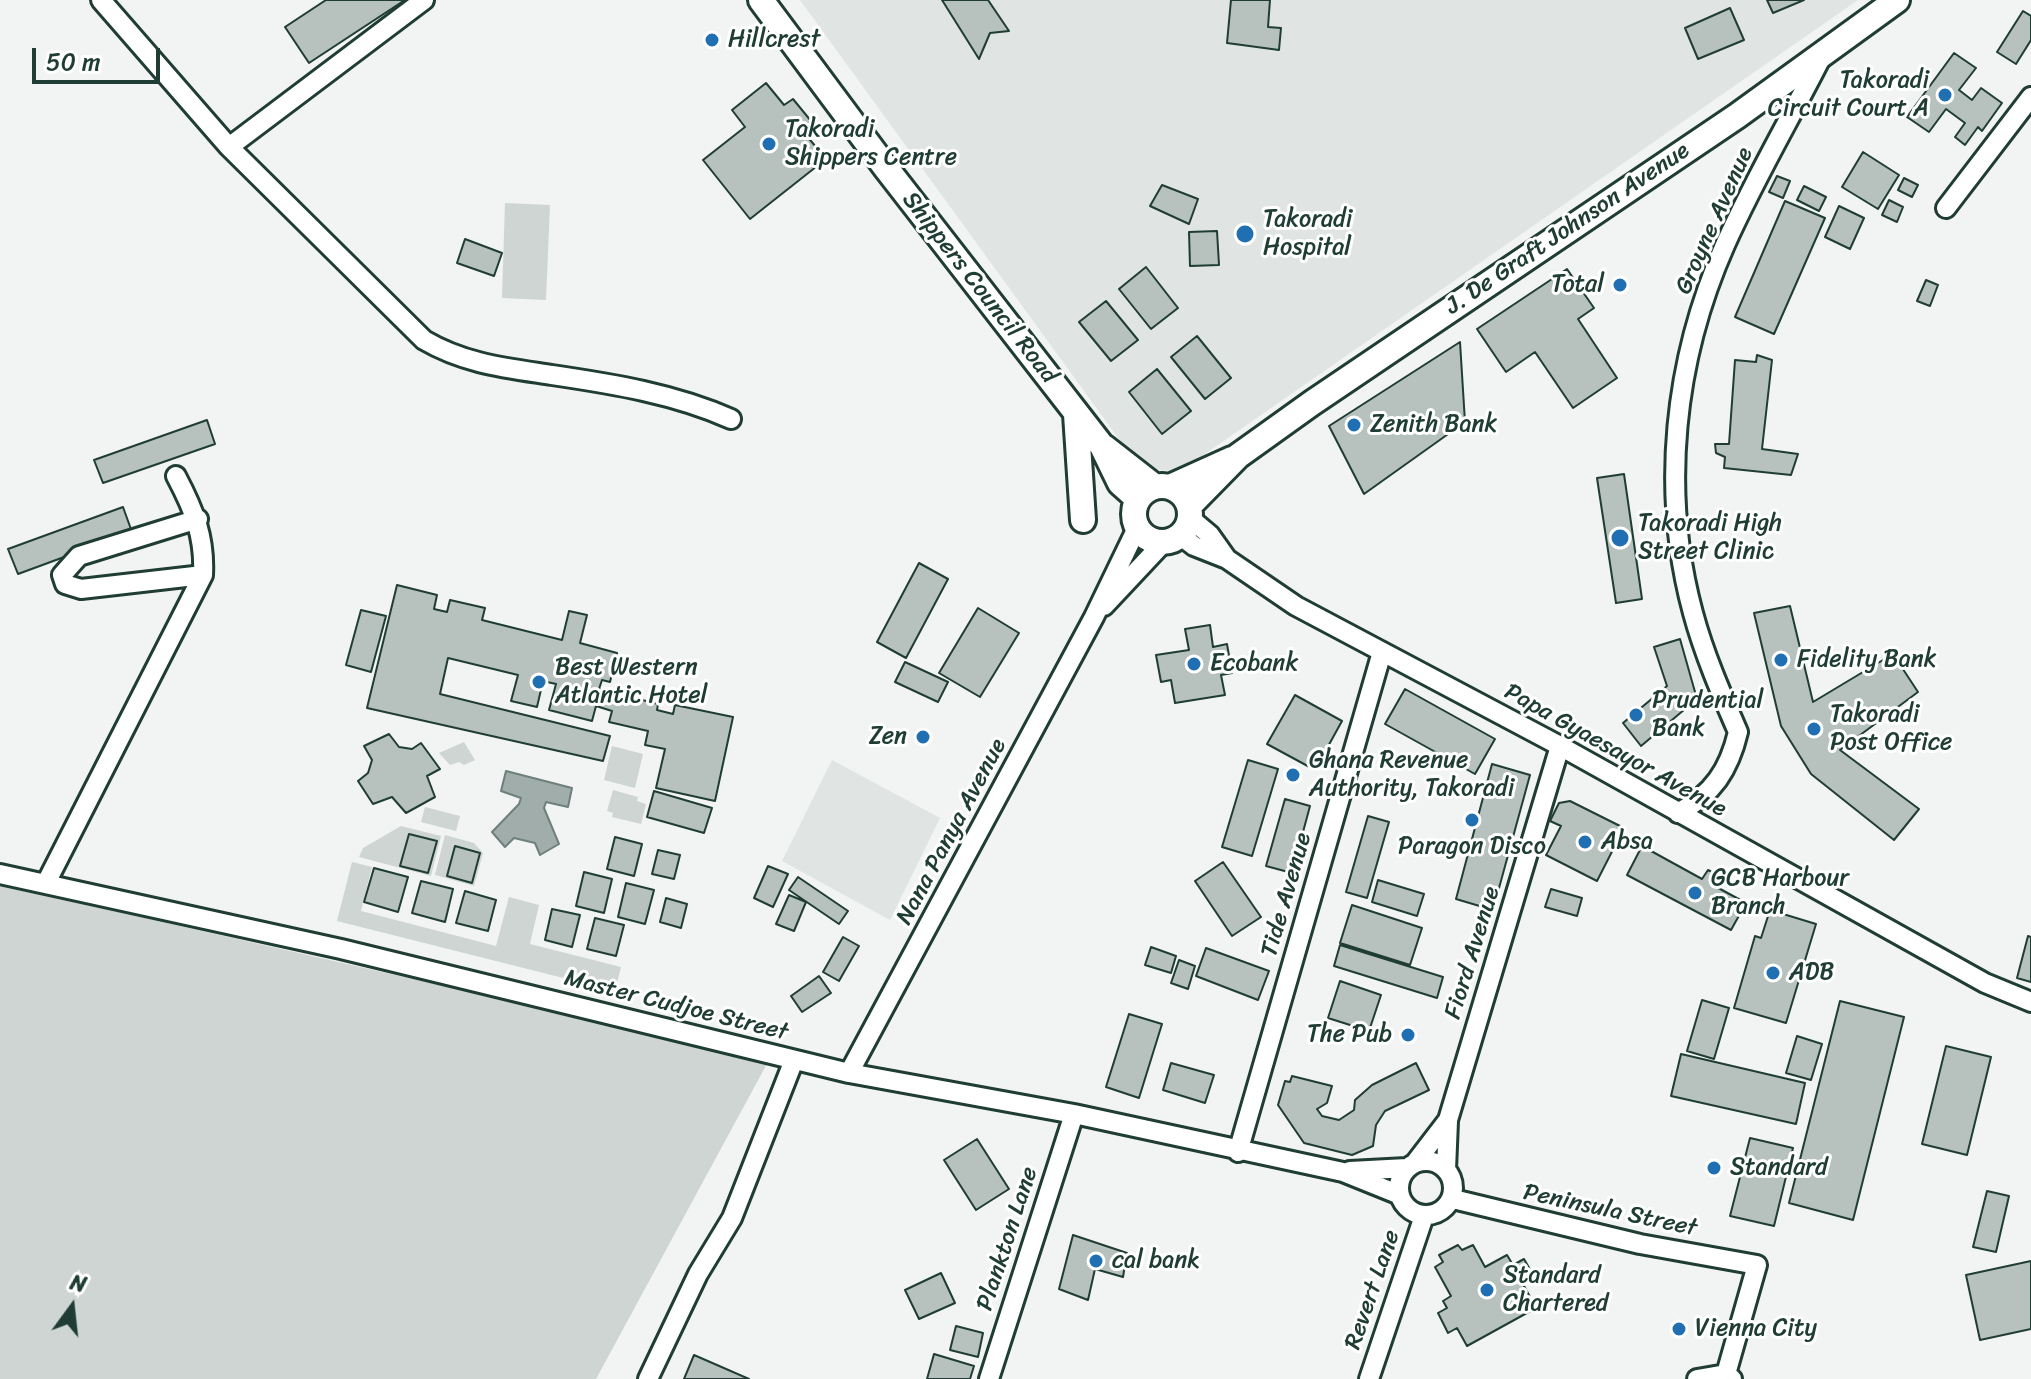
<!DOCTYPE html>
<style>
body{margin:0}
#map{position:relative;width:2031px;height:1379px;overflow:hidden;background:#f2f3f3;font-family:Sriracha,sans-serif}
canvas{display:block}
.north{position:absolute;left:32px;top:1267px;width:80px;height:80px;-webkit-text-stroke:6px #fff;paint-order:stroke;rotate:15deg;font-size:22px;font-weight:700;line-height:32px;text-align:center;color:#1f3d34}
.north::after{content:'';display:block;margin:auto;width:28px;height:36px;background:#1f3d34;clip-path:polygon(50% 0,100% 100%,50% 72%,0 100%)}
.scale{position:absolute;left:32px;top:48px;width:128px;height:36px;box-sizing:border-box;border:4px solid #1f3d34;border-top:0;padding-left:10px;font-size:24px;line-height:28px;white-space:nowrap;color:#1f3d34;-webkit-text-stroke:6px #fff;paint-order:stroke}
</style>
<div id="map">
<canvas width="2031" height="1379"></canvas>
<div class="north">N</div>
<div class="scale">50 m</div>
</div>
<script>
const ctx = document.querySelector('canvas').getContext('2d');
ctx.lineJoin = 'round';
function paint(path, color) { ctx.fillStyle = color; ctx.fill(path, 'evenodd'); }
function trace(path, color, width, dash) { ctx.strokeStyle = color; ctx.lineWidth = width; ctx.lineCap = dash ? 'butt' : 'round'; ctx.setLineDash(dash || []); ctx.stroke(path); }
function write(font, color, halo, rows, align = 'center') {
  ctx.font = font + ' Sriracha,sans-serif'; ctx.lineWidth = 6; ctx.setLineDash([]); ctx.textBaseline = 'middle'; ctx.strokeStyle = halo; ctx.fillStyle = color; for (const [text, x, y, turn = 0] of rows) {
    ctx.save(); ctx.translate(x, y); ctx.rotate((+turn || 0) * Math.PI / 180); ctx.textAlign = isNaN(turn) ? turn : align; if (halo) ctx.strokeText(text, 0, 0); ctx.fillText(text, 0, 0); ctx.restore();
  }
}
const built = new Path2D(`
 M800,0H1858L1179,472L1140,468Z
 M832,760L940,818L890,920L782,861Z`);
const green = new Path2D(`
 M505,203L550,205L546,300L502,298Z
 M464,742L475,760L464,765L459,762L450,765L439,753Z
 M612,746L643,754L635,788L604,780Z
 M613,790L638,797L637,801L646,804L641,824L612,817L613,813L607,811Z
 M425,807L460,816L456,831L421,822Z
 M401,826L441,836L431,876L359,857L363,848Z
 M445,835L474,843L483,853L474,886L435,875Z
 M352,862L372,867L361,911L496,946L509,897L539,905L530,944L621,967L615,991L337,921Z
 M0,885L769,1060L596,1379H0Z`);
const water = new Path2D(`
 M506,771L572,788L568,807L546,802L544,808L559,844L540,855L535,843L514,838L505,847L492,832L519,804L521,798L501,791Z`);
const building = new Path2D(`
 M326,0H405L309,63L285,27Z
 M942,0H988L1009,31L990,33L979,59Z
 M1231,0H1270L1268,27L1281,28L1279,50L1227,43Z
 M1767,0H1804L1773,13Z
 M1730,8L1744,40L1698,59L1685,28Z
 M2023,11L2031,16V40L2016,64L1997,52Z
 M1954,53L1976,68L1959,90L1972,100L1981,88L2002,103L1982,131L1978,127L1965,145L1955,137L1965,123L1946,109L1929,132L1907,117Z
 M766,83L784,105L793,99L811,121L801,129L826,159L750,219L703,160L745,127L732,110Z
 M1863,152L1899,175L1878,209L1842,187Z
 M1777,176L1790,181L1783,198L1769,192Z
 M1904,178L1918,185L1912,197L1898,190Z
 M1162,185L1198,199L1189,224L1150,206Z
 M1804,186L1826,197L1819,211L1797,200Z
 M1889,200L1903,207L1897,222L1882,215Z
 M1785,201L1825,218L1774,334L1735,317Z
 M1839,206L1864,218L1850,249L1825,237Z
 M1217,231L1219,265L1190,266L1189,232Z
 M465,239L502,253L494,276L457,263Z
 M1146,267L1178,308L1151,329L1119,289Z
 M1567,269L1594,308L1578,319L1617,378L1573,408L1535,352L1506,372L1477,329Z
 M1926,280L1938,285L1930,306L1917,301Z
 M1106,301L1138,340L1111,361L1079,322Z
 M1197,336L1231,378L1205,399L1171,357Z
 M1460,342L1465,422L1364,494L1329,426Z
 M1757,355L1772,360L1762,449L1798,454L1791,475L1724,468L1725,457L1716,453L1715,444H1729L1735,360L1756,362Z
 M1157,369L1191,411L1162,434L1129,392Z
 M207,420L215,444L103,483L94,460Z
 M1624,474L1642,599L1616,603L1597,478Z
 M123,507L132,532L18,574L8,549Z
 M919,563L948,579L906,658L877,642Z
 M397,585L437,595L434,609L447,612L450,600L485,608L482,620L562,640L569,611L587,615L580,643L617,653L610,682L602,680L599,689L658,704L657,710L673,714L675,705L733,717L715,801L656,788L665,749L645,745L648,731L609,722L612,711L596,706L592,721L549,710L556,684L543,681L537,707L511,701L518,675L448,658L440,694L610,736L603,761L367,708Z
 M1790,606L1813,702L1893,654L1918,692L1840,750L1919,809L1894,840L1811,774L1781,726L1754,613Z
 M978,608L1019,633L980,697L939,673Z
 M361,610L386,616L371,672L346,665Z
 M1210,625L1213,647L1227,644L1232,673L1221,675L1225,695L1175,703L1171,680L1161,682L1156,655L1189,650L1185,629Z
 M1680,639L1697,699L1641,746L1623,723L1667,686L1654,647Z
 M905,662L948,682L938,702L895,682Z
 M1405,689L1495,739L1475,774L1385,724Z
 M1295,695L1342,721L1315,770L1267,744Z
 M389,734L399,747L412,749L421,743L440,769L427,776L435,797L406,813L392,797L373,804L358,781L368,773L372,760L364,746Z
 M1248,760L1278,769L1252,856L1222,847Z
 M1492,764L1530,775L1493,910L1456,899Z
 M654,791L712,808L704,833L647,817Z
 M1285,799L1310,806L1292,873L1266,866Z
 M1570,801L1624,828L1597,881L1546,855L1561,826L1550,821L1559,803Z
 M1368,816L1389,822L1367,898L1346,892Z
 M409,834L437,841L428,873L400,866Z
 M615,837L642,844L634,876L607,869Z
 M455,846L480,853L472,883L447,876Z
 M1642,846L1702,879L1708,870L1716,874L1711,884L1746,903L1731,930L1627,875Z
 M658,850L680,855L674,879L652,874Z
 M1223,862L1261,917L1232,936L1195,881Z
 M768,866L788,874L773,907L754,898Z
 M374,868L408,877L398,912L364,902Z
 M584,872L612,879L604,913L576,906Z
 M798,877L848,911L839,924L789,890Z
 M1378,880L1424,894L1417,916L1372,902Z
 M421,881L453,889L445,922L412,913Z
 M626,883L654,890L645,924L618,917Z
 M1551,889L1582,898L1577,916L1545,907Z
 M465,891L496,900L488,931L456,923Z
 M789,895L806,902L794,931L776,924Z
 M666,898L687,904L681,928L660,922Z
 M1352,905L1422,928L1410,965L1340,943Z
 M552,909L580,915L572,947L545,940Z
 M1770,910L1816,924L1786,1023L1734,1008L1755,936L1761,938Z
 M595,918L624,925L616,956L587,949Z
 M2028,936L2031,937V982L2017,978Z
 M843,937L859,946L839,981L823,972Z
 M1340,945L1443,977L1437,998L1334,966Z
 M1151,947L1176,956L1171,973L1145,965Z
 M1206,948L1269,971L1258,1000L1196,976Z
 M1179,960L1195,966L1188,989L1171,983Z
 M819,976L831,993L802,1012L791,996Z
 M1340,981L1381,995L1369,1031L1328,1018Z
 M1702,1000L1729,1008L1714,1059L1687,1051Z
 M1840,1001L1904,1017L1853,1220L1789,1203Z
 M1129,1014L1162,1024L1139,1098L1106,1087Z
 M1797,1036L1822,1044L1811,1080L1786,1073Z
 M1946,1046L1991,1057L1967,1155L1922,1144Z
 M1681,1054L1805,1083L1796,1124L1671,1096Z
 M1171,1063L1214,1075L1205,1103L1163,1090Z
 M1416,1063L1429,1090L1385,1111L1376,1125L1373,1146L1352,1155L1304,1143L1278,1105L1285,1081L1290,1082L1292,1076L1332,1086L1327,1103L1317,1109L1322,1116L1339,1120L1354,1110L1355,1100L1372,1085Z
 M1750,1138L1793,1148L1774,1226L1730,1216Z
 M977,1139L1009,1189L976,1210L944,1160Z
 M1987,1191L2009,1196L1996,1252L1973,1247Z
 M1073,1235L1127,1253L1123,1277L1095,1269L1088,1300L1059,1289Z
 M1458,1245L1462,1250L1473,1245L1485,1267L1507,1255L1513,1265L1524,1259L1535,1278L1523,1284L1536,1308L1467,1346L1457,1328L1448,1333L1438,1313L1447,1308L1443,1301L1451,1296L1435,1267L1443,1262L1439,1255Z
 M2031,1261V1329L1980,1340L1966,1275Z
 M941,1273L955,1303L919,1319L905,1290Z
 M956,1326L983,1333L978,1357L950,1350Z
 M934,1354L974,1366L970,1379H927Z
 M694,1355L749,1379H684Z`);
const minor = new Path2D(`
 M101,0L229,147L424,340C465,364 506,368 552,375C613,384 675,394 731,419
 M229,147L424,0
 M1946,208L2031,97
 M198,519L79,556L62,575L65,584L81,589L203,575
 M1191,519L1210,535L1227,559
 M1181,536L1194,546L1227,559L1296,606L1560,746L1985,983L2031,1002
 M1104,606L1164,542
 M1678,813C1713,794 1729,770 1738,732C1721,693 1704,654 1693,613C1660,491 1674,360 1725,245C1754,180 1790,119 1822,56
 M0,874L341,949L849,1073L1074,1114L1343,1172L1400,1195
 M46,883L203,575C205,537 194,510 176,476
 M849,1073L1094,617L1137,528
 M1238,1152L1382,652
 M1399 1188a27 27 0 1 1 54 0a27 27 0 1 1-54 0Z
 M1415,1163L1448,1120L1560,746
 M1446,1170L1448,1121
 M1350,1171L1407,1168
 M1453,1199L1640,1244L1757,1265L1726,1374
 M648,1379L698,1274L732,1218L794,1060
 M989,1379L1074,1114
 M1369,1379L1424,1216
 M1697,1379L1726,1374L1732,1379`);
const tertiary = new Path2D(`
 M761,0L886,168L1102,446L1120,483L1138,499
 M1076,414L1083,520
 M1104,447L1154,486
 M1134 514a28 28 0 1 1 56 0a28 28 0 1 1-56 0Z
 M1170,487L1232,459
 M1189,506L1238,456L1312,403L1737,116L1897,0`);
const markers = [
 [712,40,8,"#1f6fb2"],
 [1945,95,8,"#1f6fb2"],
 [769,144,8,"#1f6fb2"],
 [1245,234,10,"#1f6fb2"],
 [1620,285,8,"#1f6fb2"],
 [1354,425,8,"#1f6fb2"],
 [1620,538,10,"#1f6fb2"],
 [1781,660,8,"#1f6fb2"],
 [1194,664,8,"#1f6fb2"],
 [539,682,8,"#1f6fb2"],
 [1636,715,8,"#1f6fb2"],
 [1814,729,8,"#1f6fb2"],
 [923,737,8,"#1f6fb2"],
 [1293,775,8,"#1f6fb2"],
 [1472,820,8,"#1f6fb2"],
 [1585,842,8,"#1f6fb2"],
 [1695,893,8,"#1f6fb2"],
 [1773,973,8,"#1f6fb2"],
 [1408,1035,8,"#1f6fb2"],
 [1714,1168,8,"#1f6fb2"],
 [1096,1261,8,"#1f6fb2"],
 [1487,1290,8,"#1f6fb2"],
 [1679,1329,8,"#1f6fb2"]
];
const poiNames = [
 ["Hillcrest",728,40],
 ["Takoradi",1929,81,"right"],
 ["Circuit Court A",1929,109,"right"],
 ["Takoradi",785,130],
 ["Shippers Centre",785,158],
 ["Takoradi",1263,220],
 ["Hospital",1263,248],
 ["Total",1604,285,"right"],
 ["Zenith Bank",1370,425],
 ["Takoradi High",1638,524],
 ["Street Clinic",1638,552],
 ["Fidelity Bank",1797,660],
 ["Ecobank",1210,664],
 ["Best Western",555,668],
 ["Atlantic Hotel",555,696],
 ["Prudential",1652,701],
 ["Bank",1652,729],
 ["Takoradi",1830,715],
 ["Post Office",1830,743],
 ["Zen",907,737,"right"],
 ["Ghana Revenue",1309,761],
 ["Authority, Takoradi",1309,789],
 ["Absa",1601,842],
 ["Paragon Disco",1472,847,"center"],
 ["GCB Harbour",1711,879],
 ["Branch",1711,907],
 ["ADB",1789,973],
 ["The Pub",1392,1035,"right"],
 ["Standard",1730,1168],
 ["cal bank",1112,1261],
 ["Standard",1503,1276],
 ["Chartered",1503,1304],
 ["Vienna City",1695,1329]
];
const streetNames = [
 ["Groyne Avenue",1715,221,-66],
 ["J. De Graft Johnson Avenue",1568,229,-34],
 ["Shippers Council Road",979,288,52],
 ["Papa Gyaesayor Avenue",1615,751,29],
 ["Nana Panya Avenue",952,832,-62],
 ["Tide Avenue",1287,895,-74],
 ["Fiord Avenue",1473,953,-73],
 ["Master Cudjoe Street",676,1006,14],
 ["Peninsula Street",1610,1211,12],
 ["Plankton Lane",1008,1239,-72],
 ["Revert Lane",1373,1290,-71]
];
paint(built, '#e0e4e3');
paint(green, '#ced5d3');
paint(water, '#a1adaa');
trace(water, '#6d807b', 2);
paint(building, '#b7c1bd');
trace(building, '#1f3d34', 2);
trace(minor, '#1f3d34', 24);
trace(tertiary, '#1f3d34', 30);
trace(minor, '#fff', 18);
trace(tertiary, '#fff', 24);
for (const [x, y, r, color] of markers) { const dot = new Path2D(); dot.arc(x, y, r, 0, 2 * Math.PI); ctx.fillStyle = color; ctx.fill(dot); trace(dot, '#fff', 3); }
write('24px', '#1f3d34', '#fff', poiNames, 'left');
write('24px', '#1f3d34', '#fff', streetNames);
</script>
